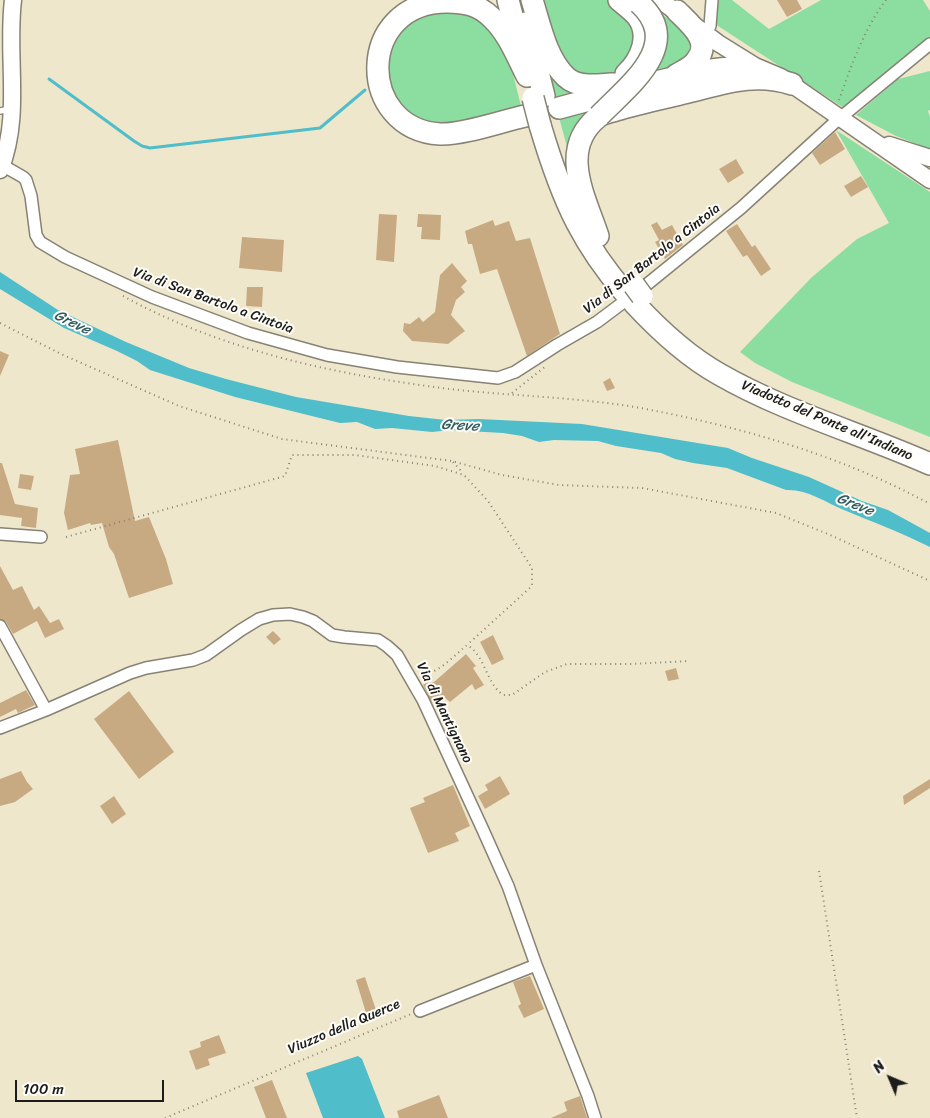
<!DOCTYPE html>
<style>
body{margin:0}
#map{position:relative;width:930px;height:1118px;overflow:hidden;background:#efe7cc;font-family:Sriracha,sans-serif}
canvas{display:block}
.north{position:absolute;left:865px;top:1053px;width:50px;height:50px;-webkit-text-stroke:4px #fdfcf7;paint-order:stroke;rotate:315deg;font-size:14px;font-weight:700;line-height:20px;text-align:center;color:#1c1c1c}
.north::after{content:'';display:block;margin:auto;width:18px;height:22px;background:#1c1c1c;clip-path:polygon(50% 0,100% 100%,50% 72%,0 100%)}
.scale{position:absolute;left:15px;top:1080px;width:149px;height:22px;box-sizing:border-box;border:2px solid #1c1c1c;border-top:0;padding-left:6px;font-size:15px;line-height:18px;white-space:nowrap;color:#1c1c1c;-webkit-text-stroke:4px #fdfcf7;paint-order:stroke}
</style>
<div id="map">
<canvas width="930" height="1118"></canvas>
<div class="north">N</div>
<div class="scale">100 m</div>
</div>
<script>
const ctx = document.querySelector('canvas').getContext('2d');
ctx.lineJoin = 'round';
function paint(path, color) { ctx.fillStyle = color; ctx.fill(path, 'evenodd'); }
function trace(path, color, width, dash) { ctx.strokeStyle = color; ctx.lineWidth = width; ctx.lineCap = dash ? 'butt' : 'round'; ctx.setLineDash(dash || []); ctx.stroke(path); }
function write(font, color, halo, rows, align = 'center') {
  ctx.font = font + ' Sriracha,sans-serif'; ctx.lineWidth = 4; ctx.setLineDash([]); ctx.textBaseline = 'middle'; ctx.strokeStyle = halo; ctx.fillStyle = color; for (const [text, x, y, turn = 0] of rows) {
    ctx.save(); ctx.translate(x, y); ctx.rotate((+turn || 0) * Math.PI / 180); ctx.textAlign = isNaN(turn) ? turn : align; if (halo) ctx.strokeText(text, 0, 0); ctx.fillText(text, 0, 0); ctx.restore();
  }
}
const green = new Path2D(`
 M535,0H610L633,19L638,44L621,72L593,80L561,65Z
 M718,0H732L769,29L821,0H923L930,11V40L844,108L715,24Z
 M454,7L488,23L511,66L522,110L435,129L397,109L383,58L405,21Z
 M660,13C673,22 690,32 692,49L678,70L648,72Z
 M535,30L586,91L557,104Z
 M930,71V110L928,111L930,117V149L896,136L856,115L898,79Z
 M608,100L569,154L558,114Z
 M836,130L930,192V437L792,382L755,363L740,352L811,278L857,239L889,223Z`);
const water = new Path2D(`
 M0,272L58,310L126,342L189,368L226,379L296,397L409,416L446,420L479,419L582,424L728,448L752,458L809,477L862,501L888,510L930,533V547C902,533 873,522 844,510C825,502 807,489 786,490L727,468L693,463L675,459L661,453L616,446L598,441L554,440L539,442L522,436L503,433L450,430L432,432L392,428L375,429L357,422L340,423L235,397L150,370L137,361L117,351L64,328L0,289Z
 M358,1056L362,1059L385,1118H323L306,1073Z`);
const stream = new Path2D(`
 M49,79L134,141L142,146L150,148L320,128L365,90`);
const building = new Path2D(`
 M777,0H797L802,9L787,17Z
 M835,132L845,149L820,165L812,153Z
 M736,159L744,173L728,183L719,169Z
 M861,176L868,187L851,197L844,186Z
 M379,214L397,215L394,262L376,260Z
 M418,214L441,215L440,240L421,239L422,227H417Z
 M493,220L495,226L509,221L516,241L530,238L560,334L527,356L497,269L480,274L472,244H468L465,231Z
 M657,222L662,230L672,225L683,245L665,259L655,242L659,240L651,225Z
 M737,224L752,247L755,245L771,269L761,276L747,255L743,257L726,231Z
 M242,237L284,240L282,272L239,268Z
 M452,263L467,281L461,287L465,292L456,300L451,315L465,331L448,344L412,341L403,331L404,323L410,324L419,317L423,322L435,312L440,275Z
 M247,287H263L262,307L246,306Z
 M0,351L9,355L0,376Z
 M610,378L615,388L607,391L603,382Z
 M118,440L135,521L149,517L166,559L173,584L129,598L114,554L109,547L102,523L91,525L90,523L68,530L64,513L70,475L80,474L75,449Z
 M0,463H2L15,504L38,508L36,528L21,526L22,518L0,515Z
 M20,474L34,476L31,490L18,488Z
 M0,566L13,590L22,586L34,610L39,606L50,623L59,619L64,629L45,638L37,621L13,634L6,622L0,619Z
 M273,631L281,639L274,645L266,637Z
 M493,635L504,659L492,665L480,642Z
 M466,654L476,666L473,668L484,685L475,690L472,684L450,702L443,696L432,703L423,685L426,683L434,682Z
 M676,668L679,679L668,681L665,671Z
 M26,690L35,705L18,713L16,709L0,717V703Z
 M129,691L174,752L139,779L94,719Z
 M21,771L27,782L33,789L15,802L0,806V779Z
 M500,776L510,794L485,809L478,796L488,790L485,785Z
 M930,779V788L904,805L903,796Z
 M453,785L470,826L455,833L459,841L428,853L410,808L425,802L423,798Z
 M114,796L126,814L112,824L100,806Z
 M530,976L544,1009L524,1018L518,1006L521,1004L513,982Z
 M365,977L376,1010L366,1013L356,980Z
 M219,1035L226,1053L208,1059L210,1065L196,1070L189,1051L201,1047L200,1042Z
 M272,1080L287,1118H266L254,1087Z
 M439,1095L448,1118H399L397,1111Z
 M580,1096L587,1118H551L567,1111L564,1102Z`);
const path = new Path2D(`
 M839,100C851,66 864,29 886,0
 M123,296C223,351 337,375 450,389C511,396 574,397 635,407C738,426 838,454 930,504
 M0,323L61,354L179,406L282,439L452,461L502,475L559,485L642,488L776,513L828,534L930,581
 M512,393L546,366
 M453,462L463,473
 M66,537L285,476L292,455H355L435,466L464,475L488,501L532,568V586L467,645
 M420,674C435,677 456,654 467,645C486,656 485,682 503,695H512L545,672L567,664H632L690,661
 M819,871L857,1118
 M165,1118L411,1014`);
const lane = new Path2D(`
 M0,111L10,109`);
const street = new Path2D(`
 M710,26L712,0
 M2,165L23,177L26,180L31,196L36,235L40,242L65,257L152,297L248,333L327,355L397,367L498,378L515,372L557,345L597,322L645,286L741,208L834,123L930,44
 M0,534L41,537
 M0,626L46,710L130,673L146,668L193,660L206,655L241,630L259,619L273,615L290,614L303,617L313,621L332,635L344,637L378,640L387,646L397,655L423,700L483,830L508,886L536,965L588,1096L595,1118
 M0,728L46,710
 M420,1011L536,965`);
const secondary = new Path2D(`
 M660,0L718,43L755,66L781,77L930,180
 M889,145L930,158
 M0,170C22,115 6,57 13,0`);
const highway = new Path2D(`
 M508,0L520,46
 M532,0C540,25 546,58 566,77C578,88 596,85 610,84C619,83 628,87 637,86C671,80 705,67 740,68
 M619,0C625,5 632,10 637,16C652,35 641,60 626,74
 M526,23L544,96
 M676,75C683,71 692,67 696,61C713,42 690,24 677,11
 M559,108L619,92
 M525,116C502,121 463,135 440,134C356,129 356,2 447,2C465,2 479,5 492,18C508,33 517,56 527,76
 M540,125C550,159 561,192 577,223C590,248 607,272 625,293
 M598,236C585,197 558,149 598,117C603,113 610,112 616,110C640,103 664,98 688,92C725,83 755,72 792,84
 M634,303C659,330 687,356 719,374C785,412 860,433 930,464`);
const highwayBridge = new Path2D(`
 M533,98L540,125
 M599,116C628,86 685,45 639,3
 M634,285L642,296`);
const streetNames = [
 ["Via di San Bartolo a Cintoia",652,259,-38],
 ["Via di San Bartolo a Cintoia",213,301,20],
 ["Viadotto del Ponte all'Indiano",827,421,23],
 ["Via di Mantignano",444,713,64],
 ["Viuzzo della Querce",344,1027,-23]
];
const waterNames = [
 ["Greve",72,323,26],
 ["Greve",460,426,3],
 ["Greve",855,505,22]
];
paint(green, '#8bdea0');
paint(water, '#50bdcb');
trace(stream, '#50bdcb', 3);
paint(building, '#c8aa82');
trace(lane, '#868274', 8);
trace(street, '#868274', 14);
trace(secondary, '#868274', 19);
trace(highway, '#868274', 24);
trace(path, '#868274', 2, [1, 4]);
trace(lane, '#fff', 5.5);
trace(street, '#fff', 11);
trace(secondary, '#fff', 16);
trace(highway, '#fff', 21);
trace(highwayBridge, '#868274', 24, []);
trace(highwayBridge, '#fff', 21);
write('14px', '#1c1c1c', '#fdfcf7', streetNames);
write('italic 15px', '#315c62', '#fdfcf7', waterNames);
</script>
